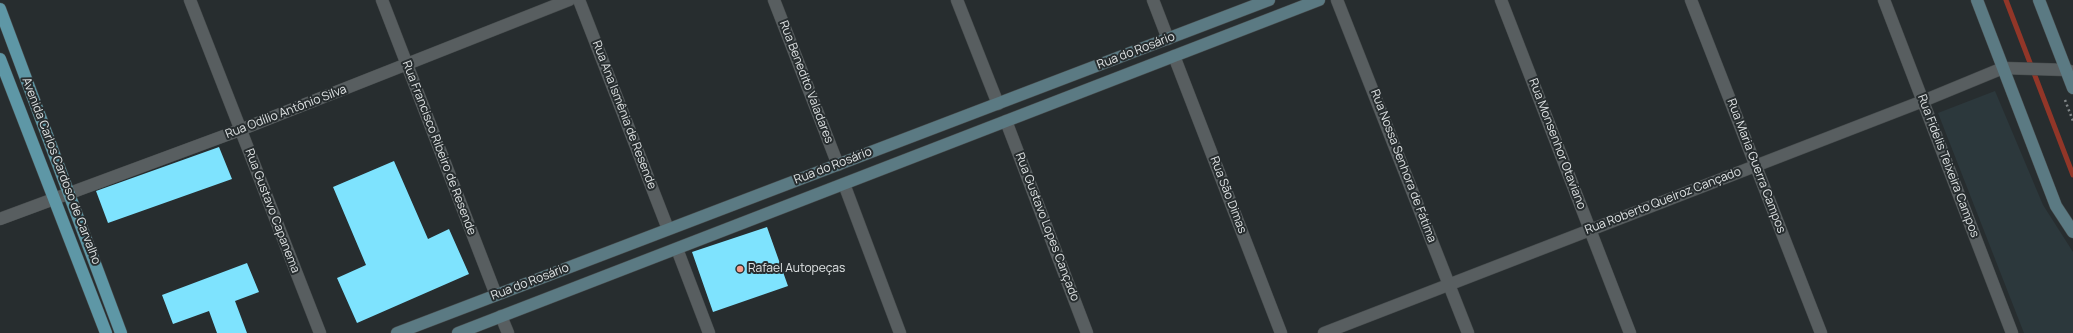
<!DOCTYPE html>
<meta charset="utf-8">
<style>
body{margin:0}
canvas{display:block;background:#272d2f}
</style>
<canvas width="2073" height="333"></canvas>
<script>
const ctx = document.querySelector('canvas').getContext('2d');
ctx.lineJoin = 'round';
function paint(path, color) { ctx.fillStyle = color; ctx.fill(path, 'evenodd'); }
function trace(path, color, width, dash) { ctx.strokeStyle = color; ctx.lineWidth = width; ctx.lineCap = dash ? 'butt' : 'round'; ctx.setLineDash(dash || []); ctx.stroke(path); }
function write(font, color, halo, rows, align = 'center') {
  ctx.font = font + ' Manrope,sans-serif'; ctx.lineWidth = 4; ctx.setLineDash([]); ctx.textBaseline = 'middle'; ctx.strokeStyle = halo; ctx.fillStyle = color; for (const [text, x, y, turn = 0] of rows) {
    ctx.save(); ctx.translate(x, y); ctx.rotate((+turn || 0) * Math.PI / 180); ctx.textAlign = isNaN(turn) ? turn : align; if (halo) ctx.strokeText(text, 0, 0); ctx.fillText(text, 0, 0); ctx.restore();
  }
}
const built = new Path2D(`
 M1995,91L2043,205L2073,252V333H2024L1938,113Z`);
const stream = new Path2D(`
 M2006,0L2073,175`);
const building = new Path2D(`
 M219,147L232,179L108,223L96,191Z
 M394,161L428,239L449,229L469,274L357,323L337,278L366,265L333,187Z
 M767,227L788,286L713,312L692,252Z
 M247,263L259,292L235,301L247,333H217L209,311L173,324L162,295Z`);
const path = new Path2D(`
 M2065,100L2073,121`);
const street = new Path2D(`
 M190,0L320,333
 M382,0L496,295
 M579,0L668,229
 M774,0L838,165
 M957,0L998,104
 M1153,0L1168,39
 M1337,0L1468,333
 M1501,0L1630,333
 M1691,0L1821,333
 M1884,0L2012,333
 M1174,56L1281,333
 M1006,121L1087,333
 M844,184L900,333
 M0,219L240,130L569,0
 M677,249L709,333
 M501,316L508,333
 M1324,333L1923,101L2003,68L2067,70L2073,72`);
const secondary = new Path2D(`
 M1977,0L2056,206L2073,232
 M2039,0L2073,88
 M397,333L1269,0
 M458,333L1319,0`);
const primary = new Path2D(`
 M0,9L121,333
 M0,59L106,333`);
const markers = [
 [740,269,4,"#f49d8d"]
];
const streetNames = [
 ["Rua do Rosário",1136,51,-21],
 ["Rua Benedito Valadares",806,82,69],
 ["Rua Odílio Antônio Silva",286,112,-21],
 ["Rua Ana Ismênia de Resende",624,115,69],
 ["Rua Monsenhor Otaviano",1557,144,69],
 ["Rua Francisco Ribeiro de Resende",439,148,69],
 ["Rua do Rosário",833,166,-21],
 ["Rua Nossa Senhora de Fátima",1403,166,69],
 ["Rua Maria Guerra Campos",1756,166,69],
 ["Rua Fidelis Teixeira Campos",1948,166,69],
 ["Avenida Carlos Cardoso de Carvalho",61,171,69],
 ["Rua São Dimas",1228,195,69],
 ["Rua Roberto Queiroz Cançado",1663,201,-21],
 ["Rua Gustavo Capanema",272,211,69],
 ["Rua Gustavo Lopes Cançado",1047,227,69],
 ["Rua do Rosário",530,282,-21]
];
const poiNames = [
 ["Rafael Autopeças",748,269]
];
paint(built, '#2c383c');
trace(stream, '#923628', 5);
paint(building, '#7ee3fe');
trace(street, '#464b4c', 13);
trace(secondary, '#464b4c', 13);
trace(primary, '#464b4c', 13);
trace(path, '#828789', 2.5, [2, 3]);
trace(street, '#585e60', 12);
trace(secondary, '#5b7a83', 12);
trace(primary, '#5e97a6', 12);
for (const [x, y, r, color] of markers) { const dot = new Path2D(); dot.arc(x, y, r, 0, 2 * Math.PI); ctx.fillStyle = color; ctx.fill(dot); trace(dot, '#272d2f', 1.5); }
write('12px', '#dfe3e4', '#272d2f', streetNames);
write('12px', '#dfe3e4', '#272d2f', poiNames, 'left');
</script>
